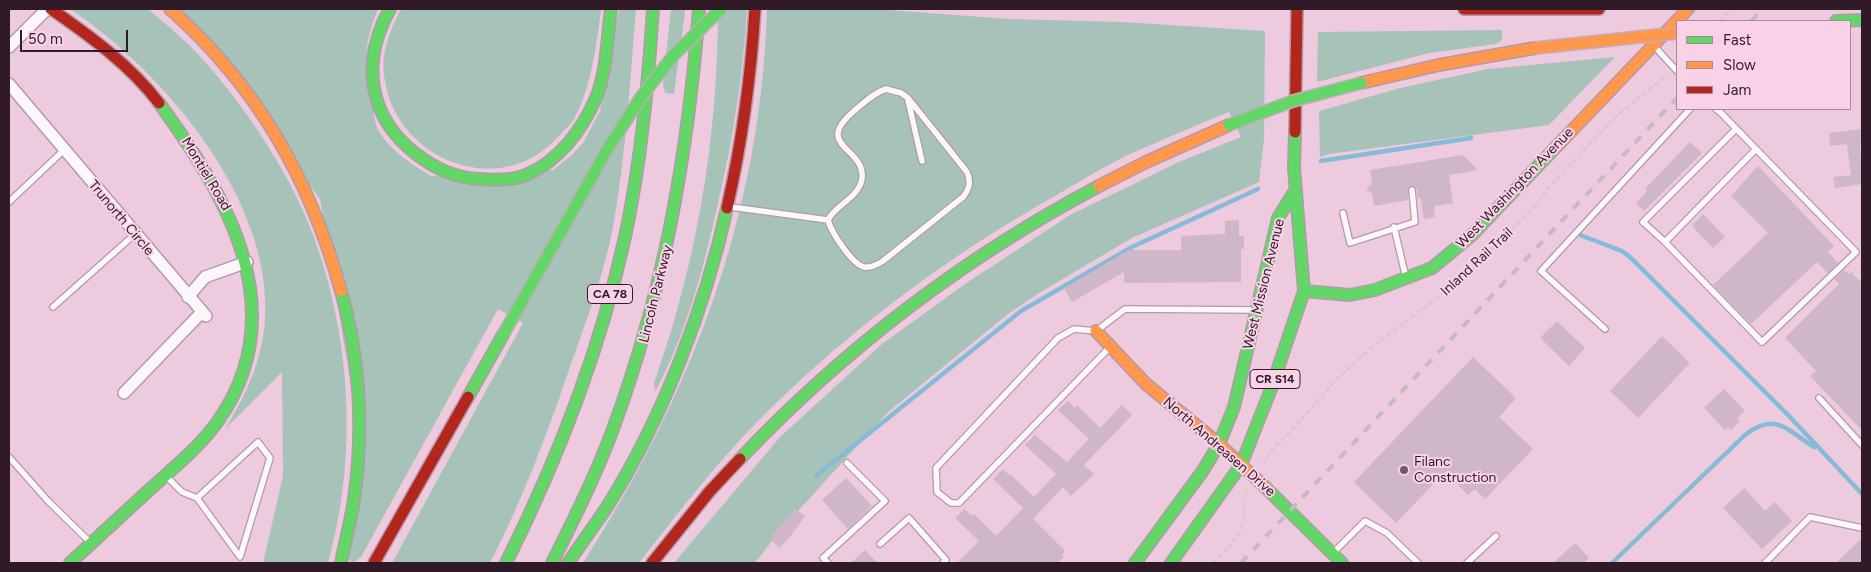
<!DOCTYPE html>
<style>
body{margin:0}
#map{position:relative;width:1871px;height:572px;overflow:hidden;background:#edcade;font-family:Figtree,sans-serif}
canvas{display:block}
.frame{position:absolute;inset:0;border:10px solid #311a27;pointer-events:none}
.legend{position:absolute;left:1676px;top:20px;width:175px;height:90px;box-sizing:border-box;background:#f9d2e7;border:1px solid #a9889a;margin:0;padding:6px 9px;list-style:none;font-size:15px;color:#311a27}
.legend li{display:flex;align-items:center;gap:10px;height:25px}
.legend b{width:25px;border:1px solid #a9889a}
.scale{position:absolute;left:20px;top:30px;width:108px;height:22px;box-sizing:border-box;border:2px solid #311a27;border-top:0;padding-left:6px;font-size:15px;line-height:18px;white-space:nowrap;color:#311a27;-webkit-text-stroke:4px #f9d2e7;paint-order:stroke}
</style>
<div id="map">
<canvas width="1871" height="572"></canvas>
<div class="frame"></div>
<ul class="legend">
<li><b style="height:6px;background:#63d668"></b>Fast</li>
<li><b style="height:6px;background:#ff974d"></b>Slow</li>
<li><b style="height:6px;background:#b3261e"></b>Jam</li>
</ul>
<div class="scale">50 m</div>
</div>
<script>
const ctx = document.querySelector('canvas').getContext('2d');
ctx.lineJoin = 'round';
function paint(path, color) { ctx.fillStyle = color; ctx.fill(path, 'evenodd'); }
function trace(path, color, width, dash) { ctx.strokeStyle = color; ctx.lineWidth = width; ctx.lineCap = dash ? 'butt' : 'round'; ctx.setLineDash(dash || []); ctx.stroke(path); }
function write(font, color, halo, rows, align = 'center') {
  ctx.font = font + ' Figtree,sans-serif'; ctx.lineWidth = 4; ctx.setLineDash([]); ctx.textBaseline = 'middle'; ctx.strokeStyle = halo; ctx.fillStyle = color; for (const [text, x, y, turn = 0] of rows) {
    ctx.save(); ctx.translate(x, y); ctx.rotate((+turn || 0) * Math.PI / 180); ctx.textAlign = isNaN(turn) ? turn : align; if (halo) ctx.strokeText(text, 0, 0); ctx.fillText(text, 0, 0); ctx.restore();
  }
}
const green = new Path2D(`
 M70,9H148C168,26 189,43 206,63C246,109 284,165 308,222C351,328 359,453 328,563H263L283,476L282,372L225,429C246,395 262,361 265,320C273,200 164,72 70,9Z
 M177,9H378C363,45 365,60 372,98C373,107 374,116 376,125C384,146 412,165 431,176L553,170L572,155L583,143L600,111L619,9H636C630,81 626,155 613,227C604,274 587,319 571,364C548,432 523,499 490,563H392L523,323L498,309L361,557L354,562L349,560L364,464L320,199Z
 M401,9H601C597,43 591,89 574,119C569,126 562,133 556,139C496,202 392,157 384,74C381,52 391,28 401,9Z
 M671,9H685V12L674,94L665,93L663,85Z
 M718,9H747C743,78 732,145 716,212C702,275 685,336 655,392L654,383C697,262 718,137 718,9Z
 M767,9H875L1009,19L1122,22L1265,31L1264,139L1259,182L1132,238L1039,293L1008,314L888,412L779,532L755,563H674L780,437L882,344L965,284L1070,215L1179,162L1241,137L1229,112C1195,126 1161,140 1128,155C1103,167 1079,182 1055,196C950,255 852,328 766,413C719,459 679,512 639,563H583C692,393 761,213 767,9Z
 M1502,30V40L1496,44L1429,53L1317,82L1318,32Z
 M1615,57L1549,125L1329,154L1320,157L1319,111L1400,88L1488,69Z`);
const stream = new Path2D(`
 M1321,161L1471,138
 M1580,235L1622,251L1630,257L1790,417L1862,494
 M816,476L1021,311L1132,247L1258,189
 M1612,563L1746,434C1776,412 1787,430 1814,447`);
const building = new Path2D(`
 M1862,129V142H1860L1862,184L1835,188L1833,177L1851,175L1847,144L1830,146L1829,133Z
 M1690,142L1702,153L1644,211L1636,203L1647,191L1645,189Z
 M1463,155L1478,170L1449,175L1453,203L1434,206L1435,217L1424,219L1421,198L1418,199L1417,189L1413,186L1408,189V200L1374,206L1372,193L1366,190L1372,183L1370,170Z
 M1758,166L1834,246L1828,252L1838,263L1828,273L1817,262L1751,324L1713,285L1768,233L1731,196Z
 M1703,214L1725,237L1713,248L1692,226Z
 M1239,220V236H1244V249H1241V282L1124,283V272L1072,302L1064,288L1129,250H1181V236L1225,234V221Z
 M1844,270L1849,274L1851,272L1862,283V430L1810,376L1816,371L1785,338L1839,284L1834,279Z
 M1557,321L1585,348L1569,366L1540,338Z
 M1662,336L1690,363L1638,418L1610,391Z
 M1473,357L1516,398L1499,417L1533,449L1485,499L1475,489L1468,495L1445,472L1396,523L1354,482Z
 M1724,389L1745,411L1737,418L1740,421L1731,430L1728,427L1725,430L1704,408Z
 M1068,401L1075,408L1078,406L1100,428L1122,405L1132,415L1084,465L1094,474L1071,496L1063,487L1033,519L1065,551L1062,555L1064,557L1057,563H957L979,541L955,518L964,509L972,516L974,514L996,536L1023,508L993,479L1003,469L1010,476L1011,475L1034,497L1056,474L1025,445L1035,435L1067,462L1089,439L1058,410Z
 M846,478L872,506L848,529L822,500Z
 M1744,488L1765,511L1775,502L1792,521L1762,549L1723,508Z
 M795,509L805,516L789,538L779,548L770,538Z
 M1862,538V563H1836Z
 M1575,543L1589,558L1584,563H1553Z
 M865,550L877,563H851Z`);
const path = new Path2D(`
 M1720,21L1732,9
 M1263,465L1271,451L1294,428L1335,381L1372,347L1457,283L1533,208L1555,180L1619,114L1667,75
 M1212,563C1223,552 1240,539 1243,522C1245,508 1240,506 1248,491`);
const lane = new Path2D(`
 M1655,47L1677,71
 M886,89L901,93L908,98L967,172C971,182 970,188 963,197L883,261C877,265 871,268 864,267C852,264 831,232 828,220C836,204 858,199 862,179C866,147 812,147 854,111C864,103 873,93 886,89Z
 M908,100L922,161
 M1716,109L1720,112L1856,252L1762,342L1665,242L1756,149
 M9,202L64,150
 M731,207L828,220
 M1343,213L1350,243L1415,222L1412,190
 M1394,227L1406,278
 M1665,242L1643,222L1736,129
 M53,307L135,234
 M1605,329L1541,271L1690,109
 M1110,347L959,503H951L937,492L936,468L1058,338L1074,329L1096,331L1125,309L1255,310
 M1819,398L1862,445
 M9,457L48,501L91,543
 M167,477L182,492L197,498L258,442L270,458L240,557L197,498
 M880,544L909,518L946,560L943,563
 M1334,552L1365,521L1387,533L1418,563
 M828,563L823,558L885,501L847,463
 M1467,563L1496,536
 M1765,563L1810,517L1862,528`);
const street = new Path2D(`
 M9,47L47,9
 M9,84L206,316
 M188,297L205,277L247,262
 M124,393L202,312`);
const fast = new Path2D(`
 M390,9C361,61 367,116 416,154C436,169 453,177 478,179C493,180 511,181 526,175C559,161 582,130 596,98C607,71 607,38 611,9
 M1836,21L1862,20
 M1304,291L1350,295L1375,290L1432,268L1472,235L1556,147
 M468,397L504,333
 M740,459C844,349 965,257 1099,186
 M1264,486L1342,563
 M70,563C96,539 122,515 148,491C172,469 199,448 218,421C295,311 227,196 159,103
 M341,563C345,542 351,521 354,499C364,431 360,357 341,291
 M506,563C558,459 600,351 625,237C641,162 648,86 653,9
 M552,563C574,519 596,475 613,429C664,291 688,155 699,9
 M568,563C581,544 594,526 607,507C662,419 705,309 727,208
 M1135,563L1202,472L1219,444L1234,407L1278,218L1296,189
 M1171,563L1241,465L1271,389L1304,291L1294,168L1295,132`);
const slow = new Path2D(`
 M170,9C257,86 310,179 341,291
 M1361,83L1439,65L1535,48
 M1556,147L1688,9
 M1099,186L1144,163L1229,125
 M1096,331L1146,384L1219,444L1264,486`);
const jam = new Path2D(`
 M51,9C90,36 130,65 159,103
 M1464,9H1599
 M1295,132L1297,9
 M727,208C742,142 751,77 755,9
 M374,563L468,397
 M652,563L710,491L740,459`);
const rail = new Path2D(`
 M1751,21L1763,9
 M1241,563L1677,98`);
const fastBridge = new Path2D(`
 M1229,125L1293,101L1361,83
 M504,333L607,150L641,97L673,56L721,9`);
const slowBridge = new Path2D(`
 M1535,48L1677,33`);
const markers = [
 [1404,470,5,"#735867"]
];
const shields = [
 [610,294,45],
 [1275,379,50]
];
const shieldNames = [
 ["CA 78",610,294],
 ["CR S14",1275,379]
];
const streetNames = [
 ["Montiel Road",206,174,59],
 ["West Washington Avenue",1515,188,-46],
 ["Trunorth Circle",121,218,50],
 ["Inland Rail Trail",1477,262,-43],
 ["West Mission Avenue",1264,284,-76],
 ["Lincoln Parkway",656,294,-76],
 ["North Andreasen Drive",1219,447,41]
];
const poiNames = [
 ["Filanc",1414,462],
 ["Construction",1414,478]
];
paint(green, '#a7c3b9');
trace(stream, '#86bbd7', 4.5);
paint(building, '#cfb6c9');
trace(lane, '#b49aa9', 8);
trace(street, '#b49aa9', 14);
trace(fast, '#b49aa9', 14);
trace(slow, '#b49aa9', 14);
trace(jam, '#b49aa9', 14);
trace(path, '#d4c9cf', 2.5, [5, 2.5]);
trace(lane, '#fcf7fa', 5.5);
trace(street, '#fcf7fa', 11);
trace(fast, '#63d668', 11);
trace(slow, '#ff974d', 11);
trace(jam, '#b3261e', 11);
trace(rail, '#c3bbbf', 4, [9, 9]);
trace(fastBridge, '#c4acba', 14, []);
trace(slowBridge, '#c4acba', 14, []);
trace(fastBridge, '#63d668', 11);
trace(slowBridge, '#ff974d', 11);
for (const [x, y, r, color] of markers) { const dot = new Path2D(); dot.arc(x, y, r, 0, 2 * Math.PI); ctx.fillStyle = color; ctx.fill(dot); trace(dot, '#f9d2e7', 2); }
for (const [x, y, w] of shields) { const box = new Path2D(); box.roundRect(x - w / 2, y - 9.5, w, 19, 4); ctx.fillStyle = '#f9d2e7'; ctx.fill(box); trace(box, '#311a27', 1); }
write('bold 12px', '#311a27', null, shieldNames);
write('14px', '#311a27', '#f9d2e7', streetNames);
write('14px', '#311a27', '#f9d2e7', poiNames, 'left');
</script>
